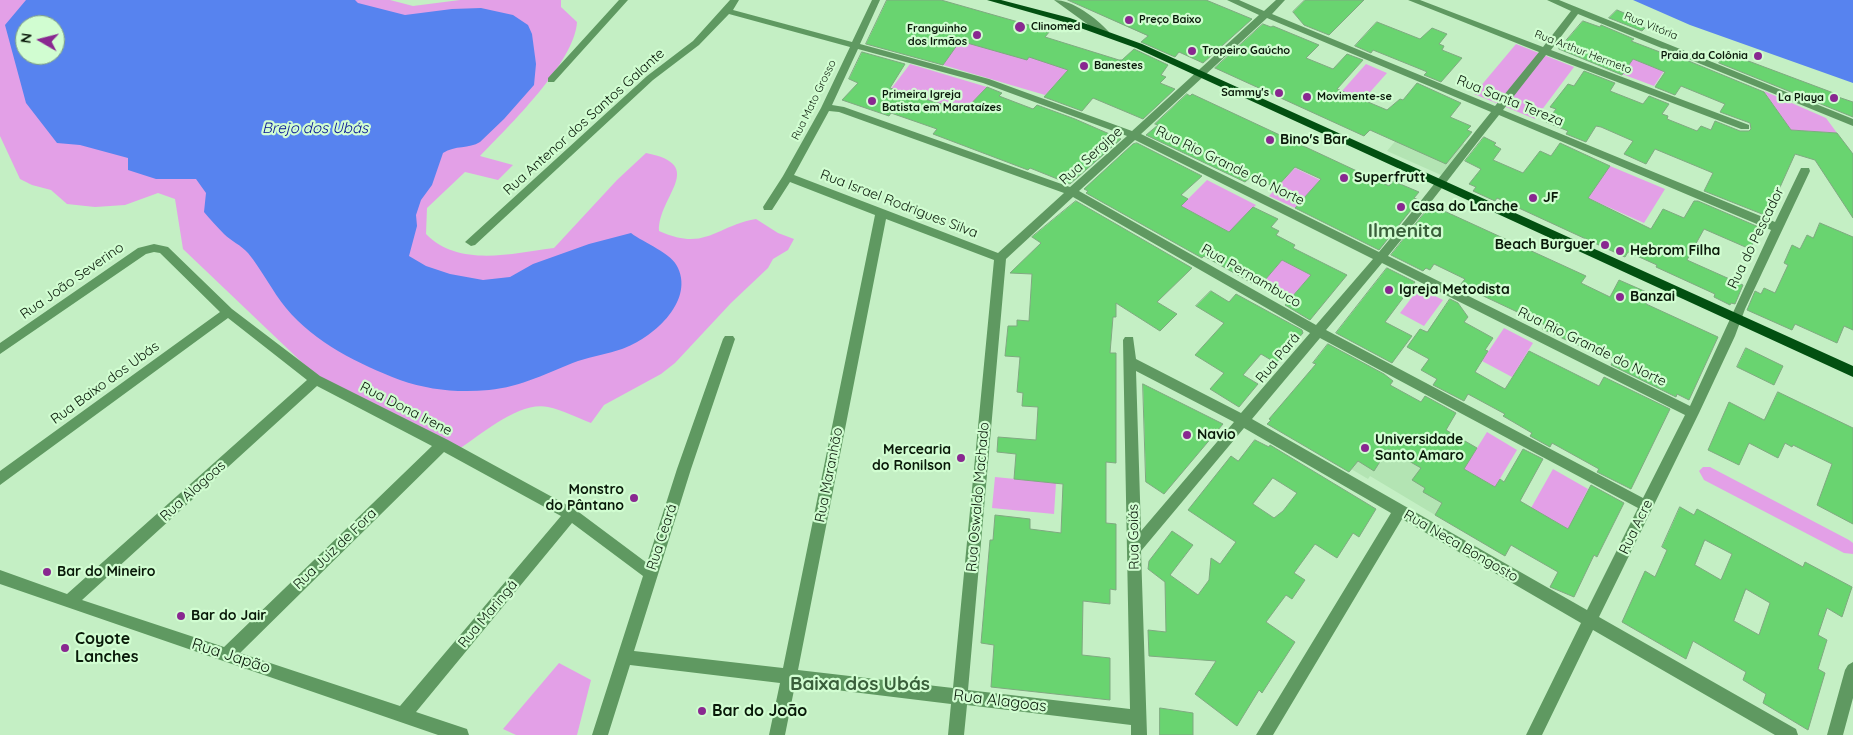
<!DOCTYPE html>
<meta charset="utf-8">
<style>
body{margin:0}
#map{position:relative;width:1853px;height:735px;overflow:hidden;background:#c4efc4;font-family:Quicksand,sans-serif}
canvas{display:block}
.north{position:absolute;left:15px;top:15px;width:50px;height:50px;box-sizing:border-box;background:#d1fdd1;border:1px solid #81a281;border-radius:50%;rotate:278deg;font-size:14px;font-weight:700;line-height:20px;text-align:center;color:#091909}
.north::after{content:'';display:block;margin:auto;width:18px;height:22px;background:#892890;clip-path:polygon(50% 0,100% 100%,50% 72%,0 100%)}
</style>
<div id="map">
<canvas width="1853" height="735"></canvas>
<div class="north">N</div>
</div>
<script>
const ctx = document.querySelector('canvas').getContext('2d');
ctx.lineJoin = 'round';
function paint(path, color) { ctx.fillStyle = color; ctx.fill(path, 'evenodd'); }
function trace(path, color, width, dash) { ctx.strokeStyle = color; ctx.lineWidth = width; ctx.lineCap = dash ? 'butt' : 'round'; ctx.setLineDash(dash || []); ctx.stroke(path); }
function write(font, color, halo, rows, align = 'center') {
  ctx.font = font + ' Quicksand,sans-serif'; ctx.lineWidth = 4.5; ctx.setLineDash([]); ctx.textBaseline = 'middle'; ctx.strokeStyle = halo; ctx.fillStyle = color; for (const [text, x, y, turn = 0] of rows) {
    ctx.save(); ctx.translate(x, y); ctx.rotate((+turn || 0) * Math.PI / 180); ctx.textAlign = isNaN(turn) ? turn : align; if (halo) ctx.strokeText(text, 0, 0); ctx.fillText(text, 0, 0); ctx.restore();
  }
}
const built = new Path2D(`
 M1412,121L1465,144L1441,175L1387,151Z
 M1424,398L1455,415L1432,451L1464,469L1435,515L1370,476L1368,479L1336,460L1400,432Z`);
const green = new Path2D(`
 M0,0H390L413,6L460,0H561V7L577,22C575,62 508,127 480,156L513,165L498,180L465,172L427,208L426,234C459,268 513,253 554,248L617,180L646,153C708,165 658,196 659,231C706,252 715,226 756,219L778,233L794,239L788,250L773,259L768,268L731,303L675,363L661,374L604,405L591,423C578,418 562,410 548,407C519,401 482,434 459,449L351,398L311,371L183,249L175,199L158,193L125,205L95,207L67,204L51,190L32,185L20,179L0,136ZM25,25H55V55H25Z
 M960,41L981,46L1033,52L1068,70L1045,95L943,65Z
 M1516,44L1574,67L1535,119L1474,94Z
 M1633,59L1664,71L1654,86L1622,74Z
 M910,64L987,87L964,111L891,89Z
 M1366,64L1387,73L1363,100L1342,91Z
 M1764,91L1826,118L1837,133L1791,130Z
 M1610,166L1665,189L1644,223L1588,198Z
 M1295,168L1320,180L1295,208L1269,196Z
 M1207,180L1256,205L1229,232L1181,206Z
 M1282,260L1311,275L1287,302L1259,287Z
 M1419,288L1443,300L1424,326L1400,313Z
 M1504,328L1533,343L1512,377L1482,361Z
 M1487,432L1517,450L1495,487L1464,469Z
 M1703,467H1710L1849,540L1853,543V554L1844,553L1704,480L1699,471Z
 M1553,469L1588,489L1568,529L1531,508Z
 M995,477L1056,483L1054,514L992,508Z
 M559,663L591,680L577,735H516L503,729Z`);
const water = new Path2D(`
 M26,0H355L358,3L405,15L452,9L481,8L513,15L528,25L532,34L536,64L534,85L504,119L480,142C469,149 455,145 443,153L432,185L421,200L416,215L417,226L409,256L426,266L450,274L483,280L510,277L533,264L589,244L631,233C644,243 672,253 678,268C694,303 651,339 622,349C608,354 593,356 578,361C549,372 521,387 489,390C458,393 429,390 400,380C359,364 315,343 286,308C272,291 262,270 248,253C241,245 231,241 224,234C217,227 210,219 204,212L206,193L196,179H156L128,170V158L80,145L57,143L26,103L5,25ZM25,25H55V55H25Z
 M1633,0H1853V83L1690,25Z`);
const building = new Path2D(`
 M887,0H941L1050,31L1045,37L1119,60H1122L1134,49L1168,65L1161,75L1166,77L1160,83L1175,89L1143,119L1093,98L1082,111L1044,97L1068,70L1029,57L1027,60L960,41L943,65L866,44Z
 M1068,0H1206L1252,19L1203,63L1179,52L1175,57L1141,42L1148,36Z
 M1305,0H1364L1329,35L1304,25L1293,12Z
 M1617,10L1643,21L1638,25L1645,28L1642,31L1609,18Z
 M1583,21L1600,27L1601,25L1634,39L1631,41L1673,57L1674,55L1764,92L1791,130L1837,133L1853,154V218L1815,160L1795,154L1767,216L1704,191L1713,173L1655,149L1646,164L1624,154L1633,141L1601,127L1596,126L1586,142L1566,134L1568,131L1546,122L1556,109L1550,107L1568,84L1574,86L1584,71L1615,83L1610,91L1643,104L1649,96L1669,104L1662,114L1668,116L1667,119L1697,131L1701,126L1711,130L1715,121L1740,131H1749L1751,129L1750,123L1720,112L1725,104L1681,86L1675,95L1655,87L1665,72L1648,65L1633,59L1622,75L1559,49Z
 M1377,22L1420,39L1432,28L1447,34L1439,44L1444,46L1442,50L1462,58L1441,82L1424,75L1427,72L1425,71L1373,50L1371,53L1355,46Z
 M1263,24L1271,27L1273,26L1319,45L1306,58L1333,69L1347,54L1363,60L1337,89L1387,110L1400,99L1403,100L1417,83L1461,103L1450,117L1471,126L1467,130L1472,132L1446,164L1370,130L1364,136L1215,68Z
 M862,52L905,64L890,88L964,111L987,87L1002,93L999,96L1033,109L1037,105L1075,119L1121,139L1070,184L1030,168L1028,170L933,134L937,129L891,113L889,116L842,100L858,83L849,79Z
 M1727,53L1839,95L1838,97L1853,102V117L1719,63Z
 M1187,94L1190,96L1192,94L1389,186L1393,181L1419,192L1414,198L1419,200L1379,250L1295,208L1321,179L1295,167L1276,188L1252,176L1245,182L1146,135L1158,125L1155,124Z
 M1484,137L1496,143L1494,145L1501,149L1493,160L1523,173L1540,151L1551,156L1560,143L1610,166L1588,198L1651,229L1663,209L1684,218L1694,201H1698L1761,228L1750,249L1704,229L1687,260L1743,285L1735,304L1731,303L1730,305L1714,297L1715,294L1656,267L1657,265L1628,252L1625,257L1497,198L1495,201L1473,191L1476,187L1469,184L1481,169L1465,161Z
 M1137,143L1202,176L1181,195L1188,199L1181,206L1229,232L1253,207L1278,219L1271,227L1279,231L1276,235L1295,245L1293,248L1347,275L1310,320L1285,305L1311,275L1282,260L1259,287L1204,256L1202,258L1086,193L1088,191L1084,189L1133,144Z
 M1076,201L1192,268L1157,302L1177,314L1160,331L1116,303V317H1113L1110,353H1116V463L1106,462V523L1116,524V590L1110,589V604L1083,601L1082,655L1110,658V700L991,687L994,645L981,643L990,540H993L995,515L1030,519V529L1061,533L1063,484L1014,479L1016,454L997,452L998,437L1036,440L1038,407L1022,406L1023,393L1017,392L1020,357L1005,356L1008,326H1017V320L1029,321L1032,274L1010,273L1041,243L1032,237Z
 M1431,205L1586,276L1581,283L1610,297L1619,280L1651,294L1646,304L1718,337L1689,400L1677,394L1676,397L1611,365L1614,359L1583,344L1582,347L1542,329L1545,325L1460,285L1465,279L1434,264L1430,270L1426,268L1423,271L1391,255Z
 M1820,223L1853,237V330L1844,326L1837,343L1795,324L1792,330L1747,310L1755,291L1761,294L1764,288L1775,293L1788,265L1784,263L1792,245L1800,249L1807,235L1813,238Z
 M1387,268L1415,282L1385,322L1412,336L1392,363L1336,333Z
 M1211,291L1229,302L1236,294L1302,330L1303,333L1276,363L1261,354L1243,375L1258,384L1239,407L1210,389L1224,373L1195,355L1224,323L1196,306Z
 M1450,299L1458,303L1468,317L1464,322L1493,338L1485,350L1488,351L1475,372L1505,389L1529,351L1599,386L1604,377L1670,409L1631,489L1597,472L1599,469L1552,443L1550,447L1530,436L1532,433L1503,416L1505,414L1468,394L1464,401L1433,385L1437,379L1421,370L1429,359L1407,347L1420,329L1427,332Z
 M1328,344L1384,374L1393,381L1390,385L1421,402L1425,396L1456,413L1446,430L1477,448L1464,469L1495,487L1500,479L1504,482L1523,449L1543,459L1520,501L1568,529L1591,485L1624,503L1597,557L1594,555L1574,597L1550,587L1558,572L1530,556L1511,545L1505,556L1435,515L1442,503L1423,492L1425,488L1412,480L1421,468L1388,449L1374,471L1358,461L1349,472L1267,424L1271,420L1269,419L1316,364L1313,363Z
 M1746,348L1783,366L1774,385L1737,367Z
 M1143,384L1223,424L1164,494L1146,482Z
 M1778,392L1853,428V524L1817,505L1832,464L1793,445L1792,447L1785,443L1778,458L1749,443L1739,465L1708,450L1729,402L1764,420Z
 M1255,440L1269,447L1270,445L1376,509L1359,537L1353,533L1337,558L1315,544L1294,573L1305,580L1292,599L1286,595L1266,622L1295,642L1262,693L1259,690L1237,726L1195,694L1216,661L1149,656L1148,630L1166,632L1165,582L1148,569L1149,561L1172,531L1193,545L1170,575L1198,595L1209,580L1211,558L1220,564L1236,542L1188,510L1231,456L1238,461ZM1273,478L1297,493L1283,511L1274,518L1253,504Z
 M1680,507L1694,515L1697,509L1803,567L1805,562L1852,587L1842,617L1827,608L1818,635L1827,640L1818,669L1825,673L1808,730L1763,703L1766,694L1743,680L1746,672L1693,641L1686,659L1622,622L1645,571L1655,577L1667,550L1662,547ZM1705,540L1732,554L1721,580L1695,565ZM1746,589L1770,603L1759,635L1734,621Z
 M1160,708L1193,713V735H1160Z`);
const minor = new Path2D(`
 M619,0H628L554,82H548V78Z
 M730,0H739L733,10L852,42L872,0H880L860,44L989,79L1132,131L1259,15L1227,0H1239L1264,11L1276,0H1285L1272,14L1495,106L1539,52L1408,0H1420L1543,47L1571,11L1547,0H1559L1853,119V126L1578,14L1551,50L1749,125V129H1741L1546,55L1503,110L1775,222L1801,168H1809L1810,171L1745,309L1735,336L1699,413L1599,617L1796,729L1798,735H1775L1593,630L1542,735H1526L1581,623L1402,519L1273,735H1256L1391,513L1244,428L1141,551L1147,735H1131V725L967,705L964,735H948L951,704L795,685L785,735H769L780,683L630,665L608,735H592L643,576L572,523L416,712L467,729L469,735H438L0,584V570L67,594L307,380L228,318L0,485V471L220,312L160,253L154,252L146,254L0,354V343L138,248L154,244L168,247L232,309L320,376L448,440L576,510L647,563L677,469L723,339L725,336H733L735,339L691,469L634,651L783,668L875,215L790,182L772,210H764L763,207L783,176L821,108L850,47L729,14L699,45L653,80L475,245L471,246L465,242L647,76L693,41ZM1267,18L1491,112C1453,159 1418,206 1379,252L1141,134ZM858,49L983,83L1127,136L1070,187L844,107L832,105ZM829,111L839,112L1064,193L998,253L794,175ZM1499,115L1771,230L1690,406L1388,256C1426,210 1461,162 1499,115ZM1135,140L1373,259L1316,325L1079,191ZM1073,197L1310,333L1241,413L1136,359L1133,337H1125L1123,340L1130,709L968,690L1006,259ZM886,219L994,260L953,688L798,670ZM1382,263L1685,415L1643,498L1326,330ZM1320,338L1638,508L1587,610L1252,419ZM1136,371L1234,422L1141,531ZM317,386L432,446L224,647L82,600ZM444,452L561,516L400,706L240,653Z
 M1054,0C1073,0 1096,18 1109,32L1104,35L1101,34Z
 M1853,662V698L1843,735H1827L1845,670L1848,665Z`);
const primary = new Path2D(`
 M987,0H1001L1070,18L1142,44L1853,366V377L1136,48L1064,22Z`);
const markers = [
 [1129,20,5,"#892890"],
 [1020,27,6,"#892890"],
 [977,35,5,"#892890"],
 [1192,51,5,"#892890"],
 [1758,56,5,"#892890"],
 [1084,66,5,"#892890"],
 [1279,93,5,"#892890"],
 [1307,97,5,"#892890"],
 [1834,98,5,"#892890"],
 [872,101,5,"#892890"],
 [1270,140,5,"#892890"],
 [1344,178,5,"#892890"],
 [1533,198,5,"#892890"],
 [1401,207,5,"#892890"],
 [1605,245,5,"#892890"],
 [1620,251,5,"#892890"],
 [1389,290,5,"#892890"],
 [1620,297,5,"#892890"],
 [1187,435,5,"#892890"],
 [1365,448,5,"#892890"],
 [961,458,5,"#892890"],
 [634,498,5,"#892890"],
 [47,572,5,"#892890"],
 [181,616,5,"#892890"],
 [65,648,5,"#892890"],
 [702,711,5,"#892890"]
];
const farPoinames = [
 ["Preço Baixo",1139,20],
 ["Clinomed",1031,27],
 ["Franguinho",967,29,"right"],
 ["dos Irmãos",967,42,"right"],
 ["Tropeiro Gaúcho",1202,51],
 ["Praia da Colônia",1748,56,"right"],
 ["Banestes",1094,66],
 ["Sammy's",1269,93,"right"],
 ["Primeira Igreja",882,95],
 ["Batista em Marataízes",882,108],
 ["Movimente-se",1317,97],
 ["La Playa",1824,98,"right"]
];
const farStreetnames = [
 ["Rua Vitória",1651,26,22],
 ["Rua Arthur Hermeto",1583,52,21],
 ["Rua Mato Grosso",814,100,-64]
];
const streetNames = [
 ["Rua Santa Tereza",1510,101,22],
 ["Rua Antenor dos Santos Galante",584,122,-42],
 ["Rua Sergipe",1091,156,-42],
 ["Rua Rio Grande do Norte",1230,166,26],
 ["Rua Israel Rodrigues Silva",899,204,21],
 ["Rua do Pescador",1756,238,-64],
 ["Rua Pernambuco",1251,276,30],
 ["Rua João Severino",72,281,-35],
 ["Rua Rio Grande do Norte",1592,347,26],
 ["Rua Pará",1278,358,-50],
 ["Rua Baixo dos Ubás",105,383,-36],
 ["Rua Dona Irene",406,409,27],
 ["Rua Maranhão",829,475,-79],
 ["Rua Alagoas",193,491,-42],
 ["Rua Oswaldo Machado",978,497,-85],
 ["Rua Acre",1636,527,-64],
 ["Rua Ceará",662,537,-72],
 ["Rua Goiás",1134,537,-91],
 ["Rua Neca Bongosto",1461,546,30],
 ["Rua Juiz de Fora",335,549,-44],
 ["Rua Maringá",488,614,-50]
];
const poiNames = [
 ["Bino's Bar",1280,140],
 ["Superfrutt",1354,178],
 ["JF",1543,198],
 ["Casa do Lanche",1411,207],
 ["Beach Burguer",1595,245,"right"],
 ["Hebrom Filha",1630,251],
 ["Igreja Metodista",1399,290],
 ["Banzai",1630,297],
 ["Navio",1197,435],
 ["Universidade",1375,440],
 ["Santo Amaro",1375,456],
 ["Mercearia",951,450,"right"],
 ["do Ronilson",951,466,"right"],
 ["Monstro",624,490,"right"],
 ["do Pântano",624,506,"right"],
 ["Bar do Mineiro",57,572],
 ["Bar do Jair",191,616]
];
const waterNames = [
 ["Brejo dos Ubás",315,128]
];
const nearPoinames = [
 ["Coyote",75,639],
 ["Lanches",75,657],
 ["Bar do João",712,711]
];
const nearStreetnames = [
 ["Rua Japão",231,656,18],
 ["Rua Alagoas",1000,701,7]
];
const districtNames = [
 ["Ilmenita",1405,231]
];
const nearQuarternames = [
 ["Baixa dos Ubás",860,684]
];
paint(built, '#b3e4b3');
paint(green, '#e3a0e7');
paint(water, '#5783ef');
paint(building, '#69d470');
trace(building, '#7fa980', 1);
paint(minor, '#5f9961');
paint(primary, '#025011');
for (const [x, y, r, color] of markers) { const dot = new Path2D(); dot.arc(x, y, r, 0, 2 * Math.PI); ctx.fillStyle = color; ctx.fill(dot); trace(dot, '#d1fdd1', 2); }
write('bold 11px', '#091909', '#d1fdd1', farPoinames, 'left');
write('11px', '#091909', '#d1fdd1', farStreetnames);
write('14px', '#091909', '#d1fdd1', streetNames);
write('bold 14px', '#091909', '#d1fdd1', poiNames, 'left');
write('italic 15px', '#041093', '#d1fdd1', waterNames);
write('bold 16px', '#091909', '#d1fdd1', nearPoinames, 'left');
write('16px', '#091909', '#d1fdd1', nearStreetnames);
write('bold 19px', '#395f3a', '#d1fdd1', districtNames);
write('bold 19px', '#395f3a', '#d1fdd1', nearQuarternames);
</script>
